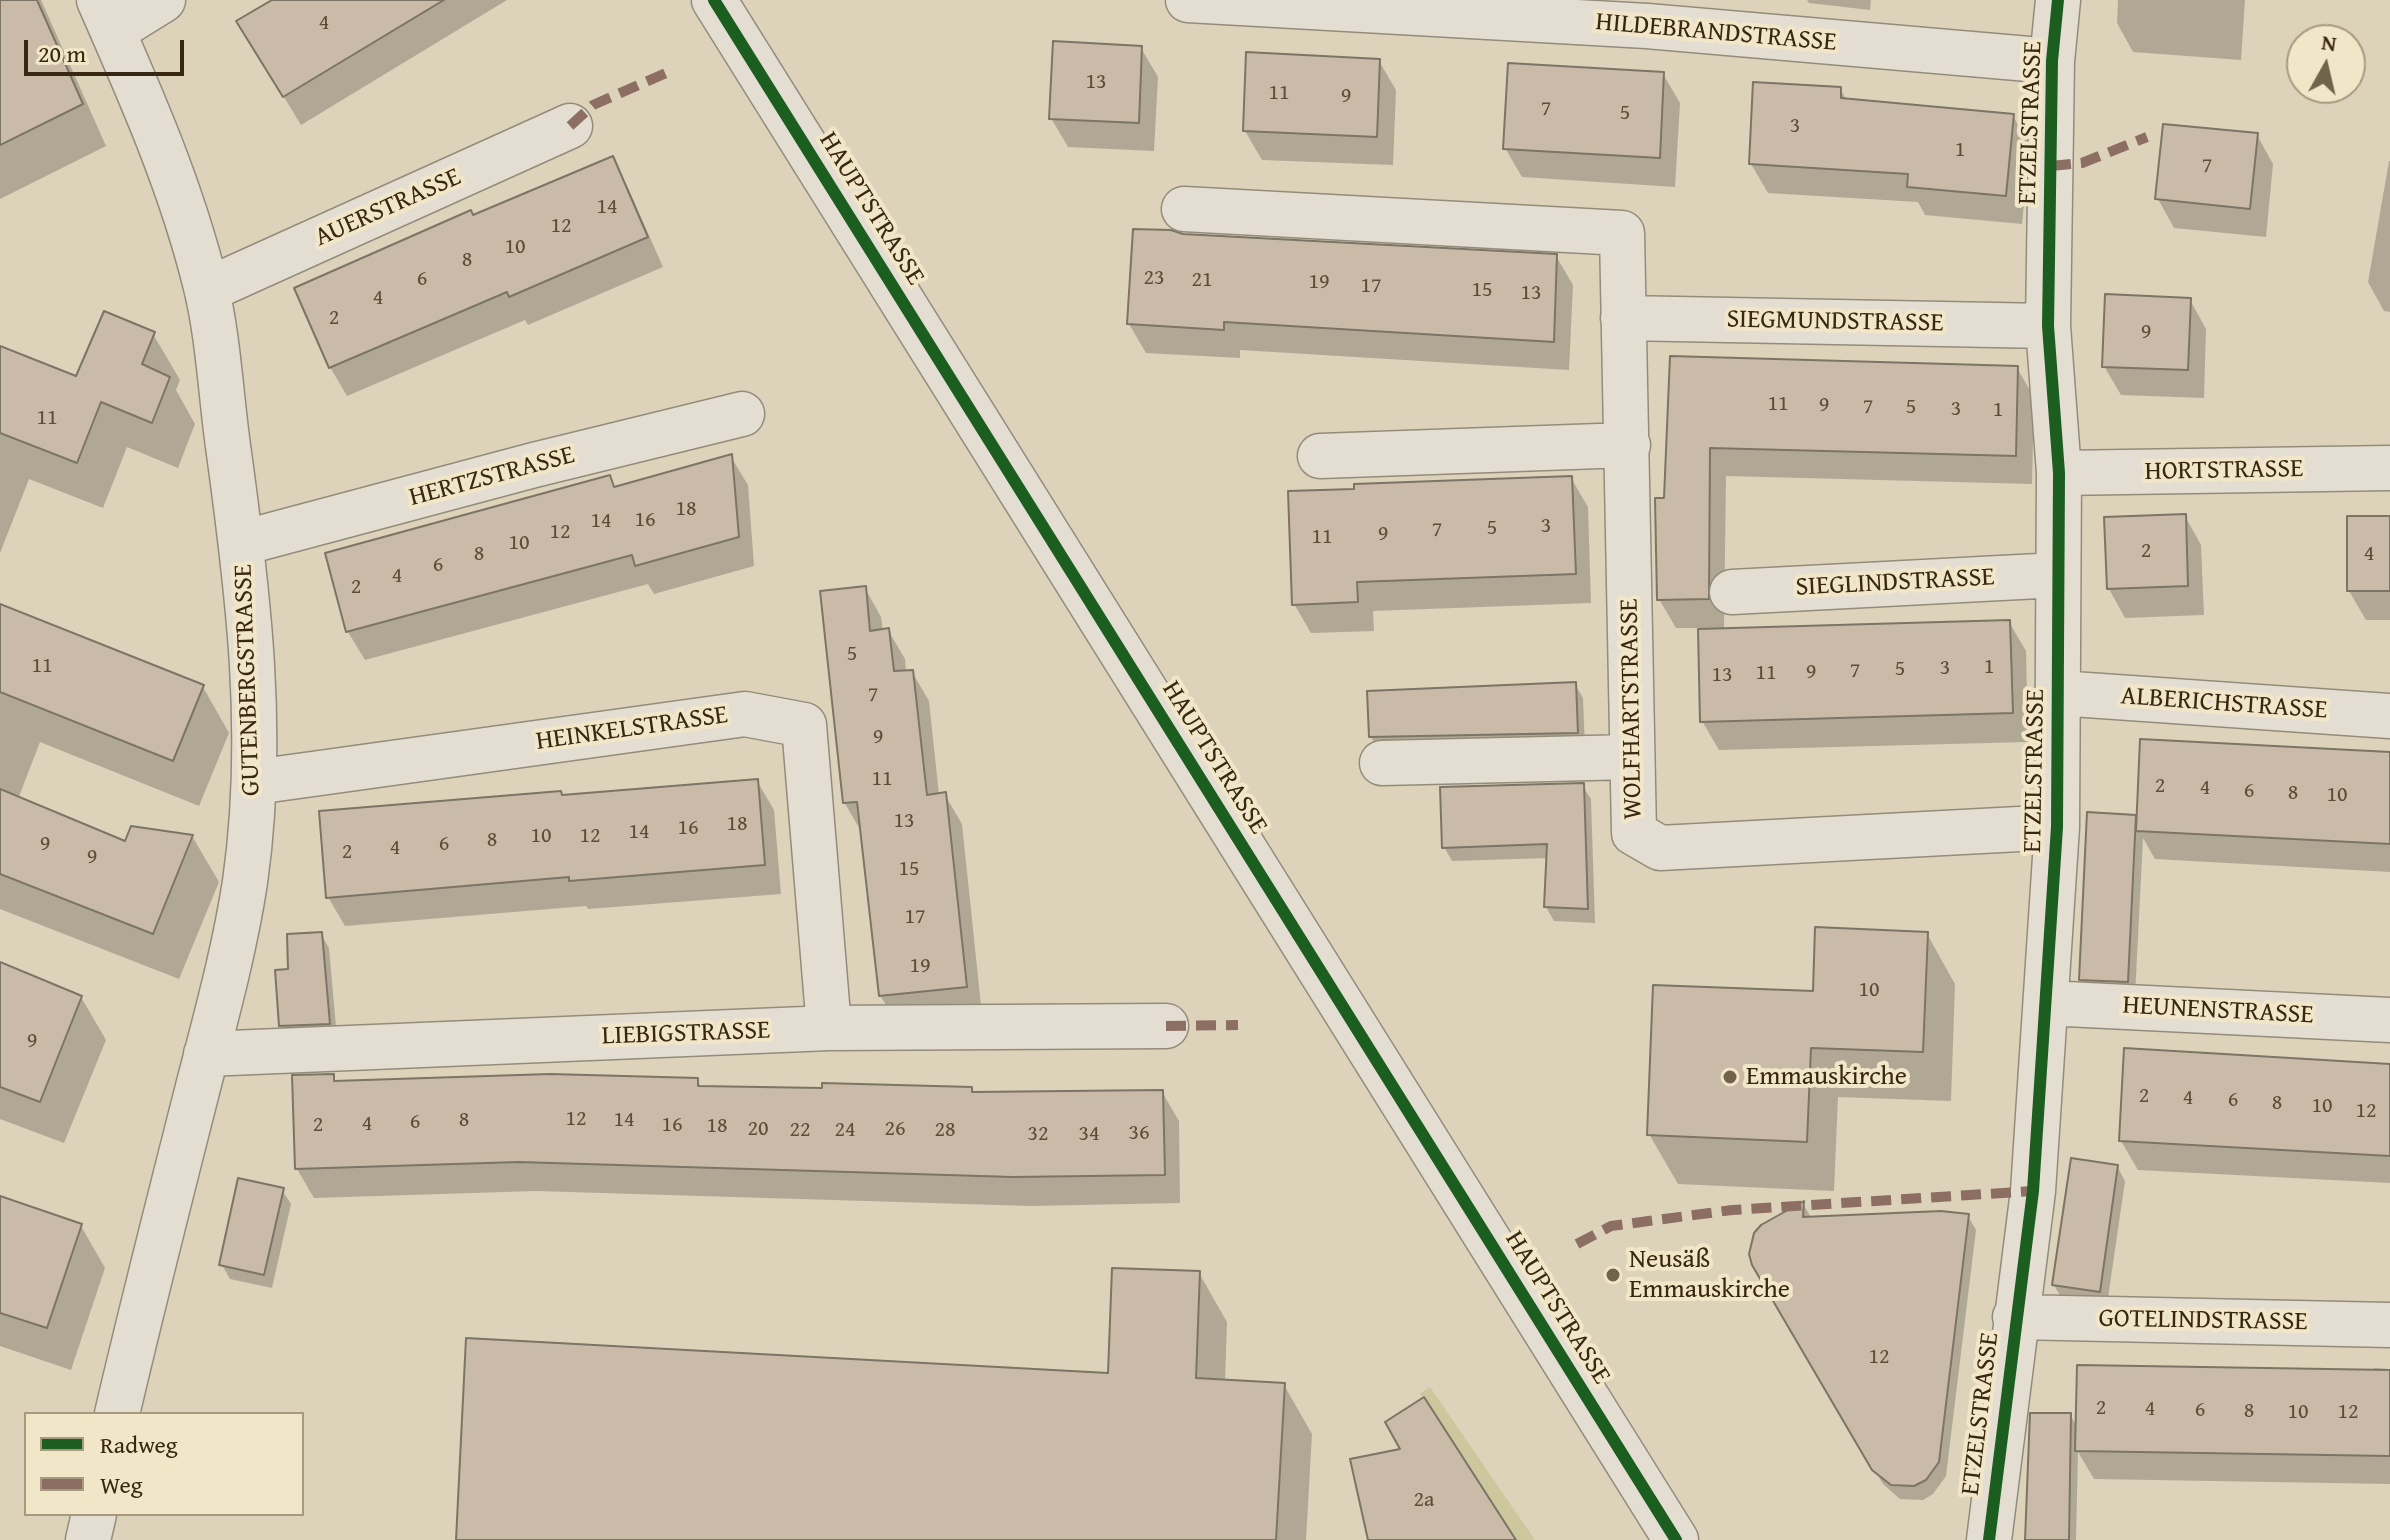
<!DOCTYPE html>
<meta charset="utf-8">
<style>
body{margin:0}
#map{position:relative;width:2390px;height:1540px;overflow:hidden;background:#ddd3ba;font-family:"Gentium Book Plus",serif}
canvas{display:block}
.legend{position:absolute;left:24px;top:1412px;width:280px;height:104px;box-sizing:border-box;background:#f2e6c9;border:2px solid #a89a7f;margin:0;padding:10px 14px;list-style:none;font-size:24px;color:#392811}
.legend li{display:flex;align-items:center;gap:16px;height:40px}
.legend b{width:40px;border:2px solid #a89a7f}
.north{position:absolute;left:2286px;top:24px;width:80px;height:80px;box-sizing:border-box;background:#f2e6c9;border:2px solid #a89a7f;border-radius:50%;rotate:8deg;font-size:22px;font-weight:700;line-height:32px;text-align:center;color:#392811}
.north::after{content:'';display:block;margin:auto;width:28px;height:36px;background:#72644c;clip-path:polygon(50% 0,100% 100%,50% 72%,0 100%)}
.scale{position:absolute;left:24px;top:40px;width:160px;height:36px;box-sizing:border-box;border:4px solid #392811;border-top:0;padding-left:10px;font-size:24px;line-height:28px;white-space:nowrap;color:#392811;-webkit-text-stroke:6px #f2e6c9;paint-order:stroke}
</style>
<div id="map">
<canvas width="2390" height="1540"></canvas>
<ul class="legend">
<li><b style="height:10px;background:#1b5e20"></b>Radweg</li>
<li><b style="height:10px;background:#8d6e63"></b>Weg</li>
</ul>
<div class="north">N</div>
<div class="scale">20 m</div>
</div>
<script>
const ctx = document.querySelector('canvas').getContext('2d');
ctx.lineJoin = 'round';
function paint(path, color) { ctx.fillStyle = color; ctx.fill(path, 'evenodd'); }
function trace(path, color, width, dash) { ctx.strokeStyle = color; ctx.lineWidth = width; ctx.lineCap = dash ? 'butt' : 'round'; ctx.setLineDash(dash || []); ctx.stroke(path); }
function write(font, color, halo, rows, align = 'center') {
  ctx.font = font + ' "Gentium Book Plus",serif'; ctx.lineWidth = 8; ctx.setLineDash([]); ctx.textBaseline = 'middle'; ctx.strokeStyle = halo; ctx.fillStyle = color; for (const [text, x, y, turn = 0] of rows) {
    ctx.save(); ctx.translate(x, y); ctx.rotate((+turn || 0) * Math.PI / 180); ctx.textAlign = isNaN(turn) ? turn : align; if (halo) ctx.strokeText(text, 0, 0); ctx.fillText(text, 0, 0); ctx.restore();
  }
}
const green = new Path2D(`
 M1430,1387L1535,1540H1516L1424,1397L1419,1394Z`);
const shadow = new Path2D(`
 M0,0H41L106,146L0,199Z
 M277,0H507L301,125L256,51Z
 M1807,0H1871L1870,10L1809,3Z
 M2118,0H2245L2241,60L2133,52L2117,23Z
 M1141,48L1158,77L1154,151L1068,147L1051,118Z
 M1379,61L1396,90L1393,165L1262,160L1245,131Z
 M1663,74L1680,103L1675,187L1522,177L1505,148Z
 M1840,89L1847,100L2013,116L2030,145L2022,224L1925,215L1918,202L1768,193L1751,164Z
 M2257,135L2273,164L2266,237L2174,228L2158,199Z
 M612,159L628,188L663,267L528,325L525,320L347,396L330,367L473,218Z
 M2389,161H2390V312L2384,311L2368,282Z
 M1182,236L1556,256L1573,285L1569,370L1240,350V358L1146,353L1129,324Z
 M2190,300L2206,329L2204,398L2121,395L2104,366Z
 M153,334L180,380L176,390L195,424L178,468L127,447L103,508L29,479L0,553V348L78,379Z
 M1671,358L2017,368L2034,397L2032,484L1726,476L1724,630L2009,622L2026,651L2028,742L1719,750L1702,721L1700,628H1676L1659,599Z
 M731,457L748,485L754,566L654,594L648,584L365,660L348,632L327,554L609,478L615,488Z
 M1571,478L1588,507L1591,603L1373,611L1374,631L1311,633L1294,604Z
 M2185,516L2201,545L2204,615L2125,618L2109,589Z
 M2390,518V620H2366L2349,591Z
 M865,588L881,617L883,631L888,630L905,659L906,672H912L929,701L939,795H945L962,824L982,1015L897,1024L880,995L861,831L844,802Z
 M0,607L203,687L229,733L199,806L40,742L18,799L126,843L192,836L219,882L179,979L0,909Z
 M1575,684L1583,698L1585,747L1379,751L1371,737Z
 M2390,754V872L2155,859L2143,838L2135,996L2090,993L2081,979L2135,817L2138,823Z
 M757,781L774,810L781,894L588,909L586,906L345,926L328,897Z
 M1582,785L1591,799L1595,923L1554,921L1546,907L1549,858L1452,861L1444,847Z
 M321,934L329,948L337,1038L289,1040L281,1025L290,971Z
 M1927,934L1955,984L1951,1101L1838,1097L1834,1191L1678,1184L1649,1134L1815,993Z
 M0,964L81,997L106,1040L64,1143L0,1119Z
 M2390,1067V1183L2138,1170L2121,1141Z
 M333,1076L337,1083L697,1080L702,1088L971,1089L974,1094L1162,1092L1179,1121L1180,1203L1031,1206L536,1191L314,1198L297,1169Z
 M2117,1166L2125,1181L2107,1305L2062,1299L2054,1285Z
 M282,1190L291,1204L272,1288L230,1279L222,1265Z
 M0,1198L81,1226L105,1268L71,1370L0,1346Z
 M1803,1204L1812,1219L1968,1216L1976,1230L1946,1476L1933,1494L1923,1500L1900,1499L1883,1484L1753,1264Z
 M1199,1273L1227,1322L1225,1382L1284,1385L1312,1434L1306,1540H458L1110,1375Z
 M2374,1368L2390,1369V1484L2094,1479L2078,1452L2076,1540H2027L2070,1415L2078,1428L2374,1372Z`);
const building = new Path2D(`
 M0,0H37L83,104L0,145Z
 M272,0H444L283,97L236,21Z
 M1053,41L1142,46L1139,123L1049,119Z
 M1246,52L1380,59L1377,137L1243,131Z
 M1508,63L1664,72L1660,158L1503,149Z
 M1753,82L1841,87V98L2014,114L2006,196L1907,187L1908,174L1749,164Z
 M2163,124L2258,133L2250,209L2155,199Z
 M613,156L648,237L509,297L507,292L329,368L294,288L471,210L473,215Z
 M1133,229L1171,230L1183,234L1557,254L1554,342L1224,322V330L1127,324Z
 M2105,294L2191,298L2188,370L2102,367Z
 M104,311L155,332L142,364L170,377L152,423L101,402L77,463L0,433V346L76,376Z
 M1670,356L2018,366L2016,456L1710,448L1709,599L1657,600L1655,498H1664Z
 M732,454L739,537L635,566L632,555L346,632L325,553L610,475L614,487Z
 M1572,476L1576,574L1357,582L1358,602L1292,605L1288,491L1354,489V484Z
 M2186,514L2188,586L2107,589L2104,517Z
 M2347,516H2390V591H2347Z
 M866,586L870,631L889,628L894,671L913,670L927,795L946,792L967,987L879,996L857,802L843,803L820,591Z
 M0,604L204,685L173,761L0,692Z
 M2010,620L2013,713L1700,722L1698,629Z
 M1576,682L1578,733L1369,737L1367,691Z
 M2140,739L2390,752V844L2136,831Z
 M758,779L765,865L569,881V877L326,898L319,811L561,791L562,795Z
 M1584,783L1588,909L1544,907L1547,844L1442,848L1440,787Z
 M0,789L125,841L131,826L193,835L153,934L0,874Z
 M2087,812L2136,815L2128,982L2079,980Z
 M1815,927L1928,932L1923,1052L1811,1048L1807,1142L1647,1135L1653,985L1813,991Z
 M322,932L330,1024L279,1026L275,970L288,969L287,934Z
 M0,962L82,996L40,1102L0,1087Z
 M2124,1048L2390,1064V1156L2119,1141Z
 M334,1074V1081L550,1074L698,1078V1086L822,1088V1083L972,1087V1092L1163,1090L1165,1175L1013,1177L519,1162L295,1169L292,1075Z
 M2071,1158L2118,1165L2100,1292L2052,1285Z
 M238,1178L284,1188L264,1275L219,1265Z
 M0,1196L82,1224L47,1328L0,1313Z
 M1804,1201L1803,1217L1941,1211L1969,1214L1939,1462L1926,1480L1914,1486L1891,1485L1872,1470L1752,1265L1749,1254L1754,1233L1761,1225Z
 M1112,1268L1200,1271L1196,1378L1285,1383L1276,1540H456L466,1338L1108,1373Z
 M2077,1365L2390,1370V1456L2075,1451Z
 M1424,1397L1516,1540H1368L1350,1459L1400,1449L1385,1422Z
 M2030,1413H2071L2069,1540H2025Z`);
const minor = new Path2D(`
 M99,0C140,93 182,188 206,287C218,335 221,396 228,446C248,591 266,735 245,882C234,954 214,1024 196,1095C169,1201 142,1307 117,1414
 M714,0L1676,1540
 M1188,0L1647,26L2052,61
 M113,31L163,0
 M1184,209L1622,233L1634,833L1660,848L2057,827
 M207,290L570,126
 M1623,318L2048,326
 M1320,456L1628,445
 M2059,473L2390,468
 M242,543L534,465L742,414
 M1732,592L2058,575
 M2058,693L2390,716
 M1382,763L1631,757
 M255,782L745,714L804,725L829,1028
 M2046,1003L2390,1020
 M206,1054L829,1028L1166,1026
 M2015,1317L2390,1325
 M88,1540L94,1514
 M1989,1540L2033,1191L2057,827L2059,473L2048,326L2052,61L2058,0`);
const quiet = new Path2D(`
 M570,126L593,105L666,73
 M2051,166L2082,163L2147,137
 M1166,1026L1238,1025
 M1577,1244L1611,1226L1732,1210L2033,1191`);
const cycleway = new Path2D(`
 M714,0L1676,1540
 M1989,1540L2033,1191L2057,827L2059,473L2048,326L2052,61L2058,0`);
const markers = [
 [1730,1077,8,"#72644c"],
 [1613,1275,8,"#72644c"]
];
const numberNames = [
 ["4",324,23],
 ["13",1096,82],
 ["11",1279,93],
 ["9",1346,96],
 ["7",1546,109],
 ["5",1625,113],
 ["3",1795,126],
 ["1",1960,150],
 ["7",2207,166],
 ["14",607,207],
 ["12",561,226],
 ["10",515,247],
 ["8",467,260],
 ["23",1154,278],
 ["6",422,279],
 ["21",1202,280],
 ["19",1319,282],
 ["17",1371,286],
 ["15",1482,290],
 ["13",1531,293],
 ["4",378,298],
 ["2",334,318],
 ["9",2146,332],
 ["11",1778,404],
 ["9",1824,405],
 ["7",1868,407],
 ["5",1911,407],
 ["3",1956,409],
 ["1",1998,410],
 ["11",47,418],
 ["18",686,509],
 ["16",645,520],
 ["14",601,521],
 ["3",1546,526],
 ["5",1492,528],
 ["7",1437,530],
 ["12",560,532],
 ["9",1383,534],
 ["11",1322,537],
 ["10",519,543],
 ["2",2146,551],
 ["8",479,554],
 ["4",2369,554],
 ["6",438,565],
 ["4",397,576],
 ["2",356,587],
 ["5",852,654],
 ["11",42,666],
 ["1",1989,667],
 ["3",1945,668],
 ["5",1900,669],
 ["7",1855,671],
 ["9",1811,672],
 ["11",1766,673],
 ["13",1722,675],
 ["7",873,695],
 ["9",878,737],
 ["11",882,779],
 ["2",2160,786],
 ["4",2205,788],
 ["6",2249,791],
 ["8",2293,793],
 ["10",2337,795],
 ["13",904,821],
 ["18",737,824],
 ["16",688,828],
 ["14",639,832],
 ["10",541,836],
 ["12",590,836],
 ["8",492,840],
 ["9",45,844],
 ["6",444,844],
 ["4",395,848],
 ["2",347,852],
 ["9",92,857],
 ["15",909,869],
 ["17",915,917],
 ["19",920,966],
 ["10",1869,990],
 ["9",32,1041],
 ["2",2144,1096],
 ["4",2188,1098],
 ["6",2233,1100],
 ["8",2277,1103],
 ["10",2322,1106],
 ["12",2366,1111],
 ["12",576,1119],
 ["8",464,1120],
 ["14",624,1120],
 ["6",415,1122],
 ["4",367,1124],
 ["2",318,1125],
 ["16",672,1125],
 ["18",717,1126],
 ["20",758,1129],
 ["26",895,1129],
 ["22",800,1130],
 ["24",845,1130],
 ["28",945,1130],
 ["36",1139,1133],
 ["32",1038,1134],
 ["34",1089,1134],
 ["12",1879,1357],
 ["2",2101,1408],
 ["4",2150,1409],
 ["6",2200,1410],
 ["8",2249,1411],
 ["10",2298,1412],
 ["12",2348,1412],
 ["2a",1424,1500]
];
const streetNames = [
 ["HILDEBRANDSTRASSE",1716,33,5],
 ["ETZELSTRASSE",2031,123,-88],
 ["AUERSTRASSE",388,208,-24],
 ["HAUPTSTRASSE",871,209,58],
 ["SIEGMUNDSTRASSE",1835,322,1],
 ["HORTSTRASSE",2224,471,-1],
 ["HERTZSTRASSE",492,477,-15],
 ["SIEGLINDSTRASSE",1895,583,-3],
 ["GUTENBERGSTRASSE",248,680,-92],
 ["ALBERICHSTRASSE",2224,704,4],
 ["WOLFHARTSTRASSE",1632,709,-91],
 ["HEINKELSTRASSE",632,729,-8],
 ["HAUPTSTRASSE",1214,758,58],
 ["ETZELSTRASSE",2035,771,-89],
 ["HEUNENSTRASSE",2218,1011,3],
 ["LIEBIGSTRASSE",686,1034,-2],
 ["HAUPTSTRASSE",1557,1308,58],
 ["GOTELINDSTRASSE",2203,1321,1],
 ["ETZELSTRASSE",1981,1414,-83]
];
const poiNames = [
 ["Emmauskirche",1746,1077],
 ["Neusäß",1629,1260],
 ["Emmauskirche",1629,1290]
];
paint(green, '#ccc79c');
paint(shadow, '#0003');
paint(building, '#c9bba8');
trace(building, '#7c7464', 2);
trace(minor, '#938c7b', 47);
trace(minor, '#e4ded2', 44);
trace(quiet, '#8d6e63', 10, [20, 10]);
trace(cycleway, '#1b5e20', 12);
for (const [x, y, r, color] of markers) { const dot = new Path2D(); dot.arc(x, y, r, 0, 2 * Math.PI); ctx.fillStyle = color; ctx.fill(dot); trace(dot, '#f2e6c9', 3); }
write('22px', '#5e4e38', null, numberNames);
write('26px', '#392811', '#f2e6c9', streetNames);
write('26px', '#392811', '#f2e6c9', poiNames, 'left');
</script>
